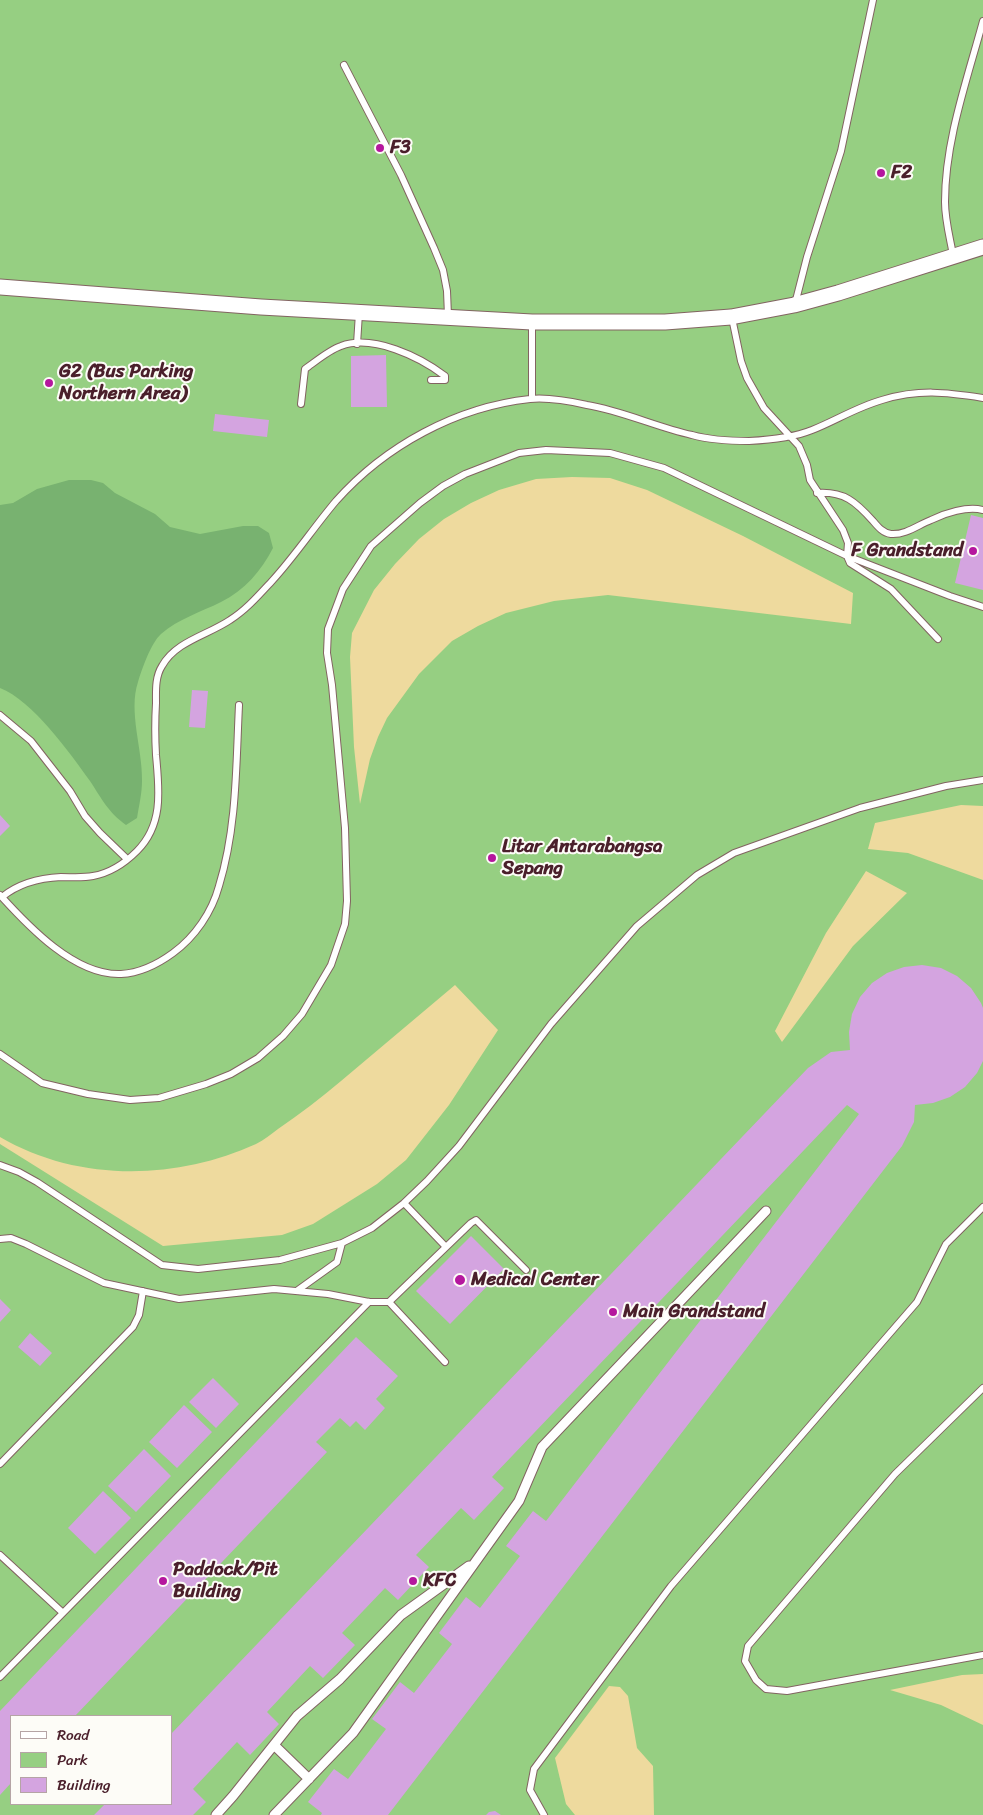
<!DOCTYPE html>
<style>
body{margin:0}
#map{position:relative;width:983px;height:1815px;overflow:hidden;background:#ebe5c6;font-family:Sriracha,sans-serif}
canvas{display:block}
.legend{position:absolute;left:10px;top:1715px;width:162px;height:90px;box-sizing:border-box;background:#fdfcf7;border:1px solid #b5a4a5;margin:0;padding:6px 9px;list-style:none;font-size:15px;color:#4a1f2b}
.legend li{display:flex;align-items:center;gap:10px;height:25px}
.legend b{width:25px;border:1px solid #b5a4a5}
</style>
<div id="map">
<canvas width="983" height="1815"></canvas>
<ul class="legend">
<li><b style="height:6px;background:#fff"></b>Road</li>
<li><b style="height:14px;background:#96cf82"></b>Park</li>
<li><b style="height:14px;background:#d4a4e0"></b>Building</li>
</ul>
</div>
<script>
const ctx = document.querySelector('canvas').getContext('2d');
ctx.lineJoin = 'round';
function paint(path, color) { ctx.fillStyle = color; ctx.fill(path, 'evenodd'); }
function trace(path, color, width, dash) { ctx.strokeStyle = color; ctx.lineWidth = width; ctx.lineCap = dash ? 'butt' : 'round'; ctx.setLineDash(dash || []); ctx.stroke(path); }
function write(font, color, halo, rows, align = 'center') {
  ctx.font = font + ' Sriracha,sans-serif'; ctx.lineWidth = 4; ctx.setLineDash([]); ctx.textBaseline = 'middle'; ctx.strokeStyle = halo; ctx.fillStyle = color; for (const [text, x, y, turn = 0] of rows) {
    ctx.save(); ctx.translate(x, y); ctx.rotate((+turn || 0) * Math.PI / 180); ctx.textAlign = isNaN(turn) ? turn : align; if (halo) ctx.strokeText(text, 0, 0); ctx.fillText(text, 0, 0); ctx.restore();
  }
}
const green = new Path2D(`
 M0,0H983V1815H0ZM11,1716H171V1804H11Z`);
const forest = new Path2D(`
 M69,480H91L103,483L115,493L155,514L170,527L200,534L243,526H258L269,533L273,548C261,571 245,590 221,602C201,612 178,619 161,634C151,643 142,669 138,682C128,712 143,750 142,781C142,793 139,806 137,818L126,825C108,812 102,799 90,781C70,753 32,700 0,688V505L13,503L37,489Z`);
const sand = new Path2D(`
 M572,477L610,478L647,490L743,536L853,593L851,624L608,595L554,601L506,613L478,626L452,641L419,674L387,718L378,737L370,759L360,804L354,747L350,657L352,633L374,590L395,564L419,539L444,519L471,503L499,490L536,479Z
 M961,805L983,806V880L908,853L868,849L875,823Z
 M866,871L907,893L853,946L782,1042L775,1031L826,933Z
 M455,985L498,1030L449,1105L406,1160L377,1184L313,1224L282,1235L163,1246L0,1144V1137C77,1182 175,1181 256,1144C264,1140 271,1134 278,1129C300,1114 321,1098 341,1081C379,1049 417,1017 455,985Z
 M983,1674V1725L941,1705L890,1690L962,1675Z
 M609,1686L620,1687L628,1696L637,1748L653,1766L654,1815H575L566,1804L555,1758Z`);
const building = new Path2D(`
 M386,355L387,407H351V356Z
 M215,414L269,420L267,437L213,431Z
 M971,515L983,518V590L955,583Z
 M192,690L208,691L205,728L189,727Z
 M0,815L10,826L0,836Z
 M922,965L941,968L957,976L971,988L981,1003L983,1008V1061L977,1073L965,1087L950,1097L933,1103L915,1105L914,1122L902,1146L388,1815H321L322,1813L308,1802L334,1769L348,1779L386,1729L372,1719L400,1682L414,1693L452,1644L439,1633L466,1597L480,1608L520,1556L506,1546L533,1511L546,1521L859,1114L847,1105L492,1477L504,1488L474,1520L461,1508L416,1555L429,1567L398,1600L385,1588L342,1633L355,1645L323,1678L310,1666L267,1712L279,1724L250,1755L237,1742L193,1789L206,1802L193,1815H94L105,1804H171V1734L808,1068L831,1052L850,1050L849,1032L852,1014L860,997L872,983L887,973L904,967Z
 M471,1236L504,1269L450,1324L416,1291Z
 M0,1299L11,1310L0,1322Z
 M30,1333L52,1353L40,1366L18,1347Z
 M356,1337L398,1376L376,1399L385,1408L365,1430L356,1421L350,1427L340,1418L316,1442L327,1452L75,1716H11V1783L0,1795V1711Z
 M213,1378L239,1404L216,1428L189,1402Z
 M184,1405L212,1432L177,1468L149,1442Z
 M144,1449L171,1476L136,1512L108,1486Z
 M103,1491L131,1518L95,1554L68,1528Z
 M495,1811L501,1815H486L489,1812Z`);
const service = new Path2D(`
 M344,65L401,175L434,248L443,270L447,291L448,316
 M953,255C950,238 945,220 945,202C945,141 967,80 983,21
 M795,304L807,257L841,151L873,0
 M732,318L741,361L747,378L764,408L799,446L807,465L810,480L843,530L848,543L847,556L850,563L891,589L938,639
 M357,344L359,313
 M532,399V323
 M301,404L305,369C315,362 329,350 341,346C373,334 420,357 445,376V380H431
 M817,493C844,491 856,502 873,521C878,527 883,533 891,534C906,535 918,525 931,520C945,513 967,506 983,510
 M0,715L31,741L70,791L85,816L100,833L127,859
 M0,895C28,926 75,976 121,974C140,973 158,964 173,953C195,937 212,912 219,886C237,827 236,766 239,705
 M2,897C19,883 40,878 61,877C72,877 83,878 93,876C110,873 125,863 137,851C164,824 159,789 156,755C155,738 155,720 156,703C156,691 155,677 162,666C176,641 208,635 230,620C246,610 259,595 272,581C295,556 314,527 336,501C385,446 456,407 530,399C549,397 569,401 587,405C623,411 656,427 692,435C710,440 730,441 749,441C769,440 792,438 812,430C835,421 857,407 882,400C919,389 945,392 983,398
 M0,1054L42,1083L88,1094L130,1100L159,1098L206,1084L231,1074L258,1058L283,1036L302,1014L331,965L345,924L347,901L345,828L332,685L327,653L328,629L343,589L371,546L420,503L443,486L465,474L519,453L546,450L610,453L664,468L847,556L950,596L983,607
 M0,1165L19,1172L37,1182L162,1265L198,1269L280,1260L342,1243L372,1228L404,1203L427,1181L459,1146L551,1024L637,926L697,875L734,853L860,808L946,786L983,780
 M404,1203L446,1247
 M0,1239L11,1238L26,1244L104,1283L179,1299L274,1289L328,1294L369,1302H389L471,1223L476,1220L526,1270
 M298,1290L337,1262L342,1243
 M389,1302L445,1362
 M983,1388L895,1474L748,1646L745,1661L756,1680L766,1689L787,1691L983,1655
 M0,1464L133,1327L139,1315L143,1291
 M0,1555L63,1613
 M0,1677L369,1302
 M544,1815L530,1790L534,1769L671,1586L917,1302L946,1244L983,1207`);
const pedestrian = new Path2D(`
 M274,1745L309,1779
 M216,1815L233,1796L297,1716L340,1679L401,1615L469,1566
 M274,1815L353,1733L519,1501L542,1447L766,1211`);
const tertiary = new Path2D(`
 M0,287L261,307L532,322H665L731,317L794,305L838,293L983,247`);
const markers = [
 [380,148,5,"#b5179e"],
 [881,173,5,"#b5179e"],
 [49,383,5,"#b5179e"],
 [973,551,5,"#b5179e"],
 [492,858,5,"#b5179e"],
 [460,1280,6,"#b5179e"],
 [613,1312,5,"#b5179e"],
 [163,1581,5,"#b5179e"],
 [413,1581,5,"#b5179e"]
];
const poiNames = [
 ["F3",390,148],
 ["F2",891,173],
 ["G2 (Bus Parking",59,372],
 ["Northern Area)",59,394],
 ["F Grandstand",963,551,"right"],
 ["Litar Antarabangsa",502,847],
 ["Sepang",502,869],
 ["Medical Center",471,1280],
 ["Main Grandstand",623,1312],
 ["Paddock/Pit",173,1570],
 ["Building",173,1592],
 ["KFC",423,1581]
];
paint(green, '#96cf82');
paint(forest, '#78b270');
paint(sand, '#eeda9e');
paint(building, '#d4a4e0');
trace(service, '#826461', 8);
trace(pedestrian, '#826461', 11);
trace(tertiary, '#826461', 17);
trace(service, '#fff', 6);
trace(pedestrian, '#fff', 9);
trace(tertiary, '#fff', 15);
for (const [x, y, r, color] of markers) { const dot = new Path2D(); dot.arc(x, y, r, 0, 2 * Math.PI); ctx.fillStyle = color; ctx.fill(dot); trace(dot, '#fdfcf7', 2); }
write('bold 19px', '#4a1f2b', '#fdfcf7', poiNames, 'left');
</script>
